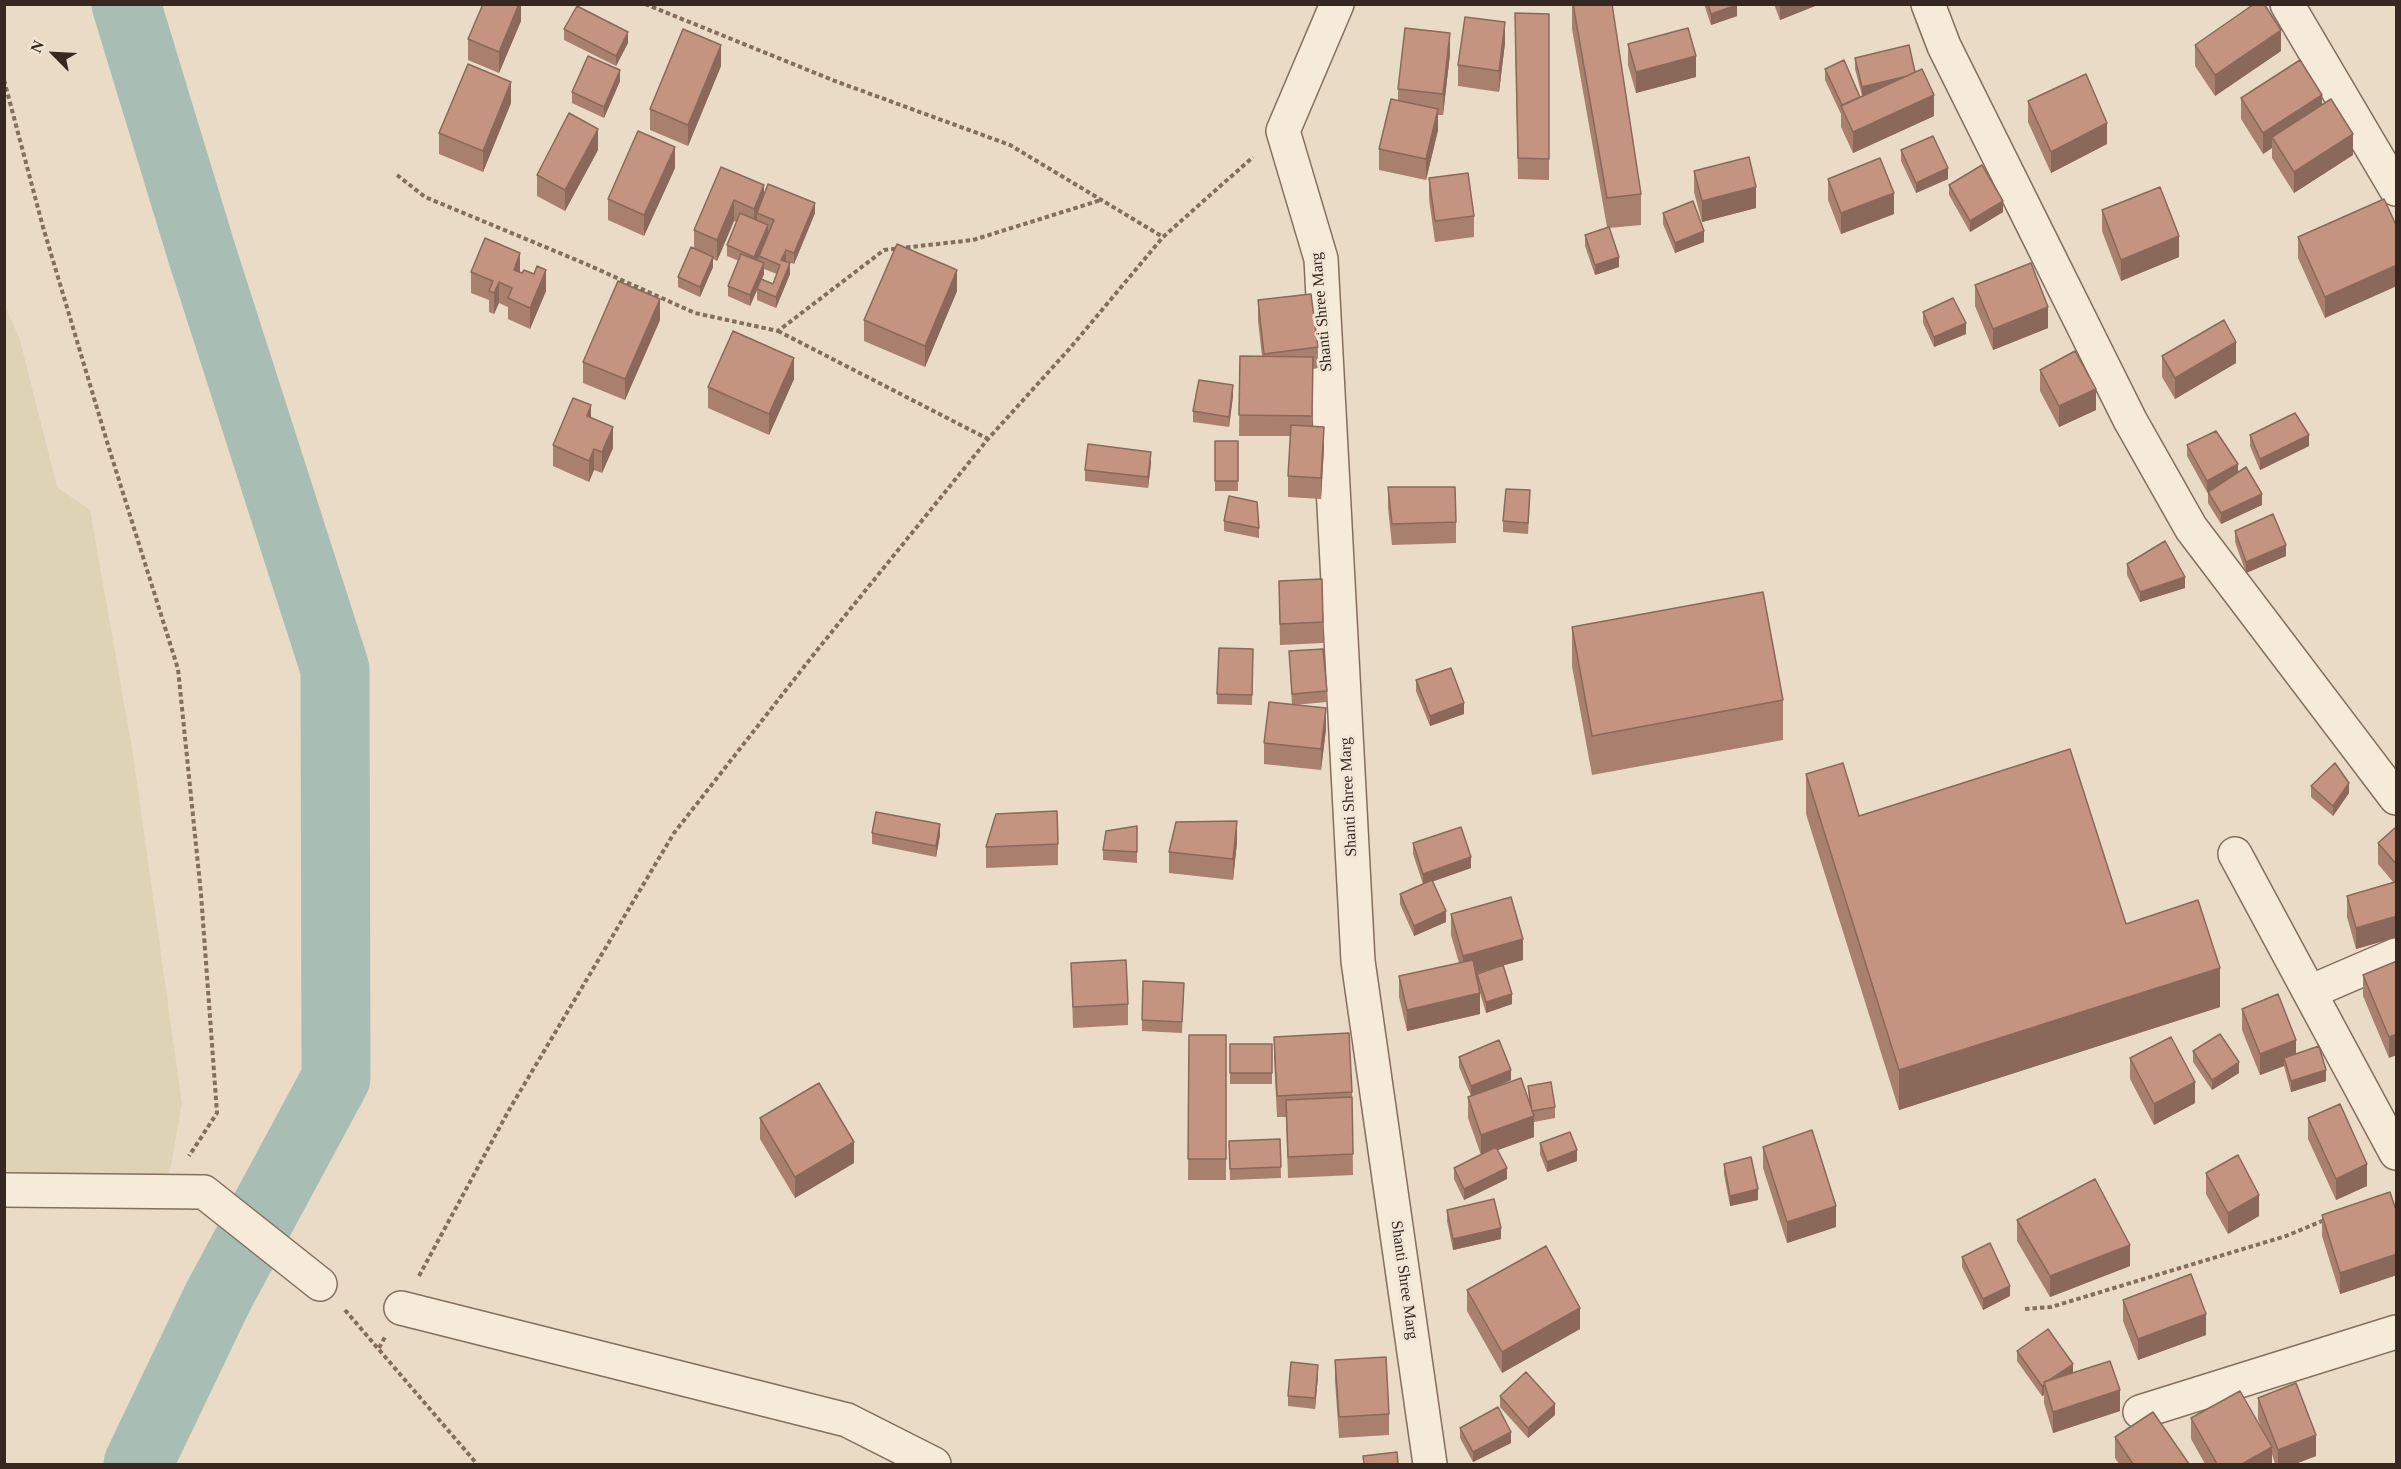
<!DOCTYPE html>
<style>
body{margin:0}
#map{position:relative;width:2401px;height:1469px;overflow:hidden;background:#eadbc7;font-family:Georgia,serif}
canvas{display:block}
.frame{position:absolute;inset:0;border:6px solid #362820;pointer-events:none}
.north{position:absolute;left:24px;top:24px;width:60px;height:60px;-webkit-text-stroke:4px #f2e6d6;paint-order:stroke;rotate:294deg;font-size:16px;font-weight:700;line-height:24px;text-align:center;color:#362820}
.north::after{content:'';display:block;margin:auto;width:21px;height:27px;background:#362820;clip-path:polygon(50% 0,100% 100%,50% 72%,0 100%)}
</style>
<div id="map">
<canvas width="2401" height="1469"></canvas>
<div class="frame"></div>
<div class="north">N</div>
</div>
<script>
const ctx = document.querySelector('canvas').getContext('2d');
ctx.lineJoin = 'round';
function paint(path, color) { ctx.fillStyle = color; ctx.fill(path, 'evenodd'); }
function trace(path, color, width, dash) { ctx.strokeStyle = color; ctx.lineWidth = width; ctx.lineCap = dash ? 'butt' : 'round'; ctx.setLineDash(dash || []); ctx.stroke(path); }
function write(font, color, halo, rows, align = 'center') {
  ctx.font = font + ' Georgia,serif'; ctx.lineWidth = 6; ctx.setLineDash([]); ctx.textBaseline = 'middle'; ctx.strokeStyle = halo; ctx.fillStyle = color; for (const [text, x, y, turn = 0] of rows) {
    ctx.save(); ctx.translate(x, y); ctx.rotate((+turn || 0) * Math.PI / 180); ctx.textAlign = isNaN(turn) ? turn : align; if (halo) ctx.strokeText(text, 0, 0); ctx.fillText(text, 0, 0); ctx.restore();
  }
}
const farmland = new Path2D(`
 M4,303L20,340L57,487L90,510L133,754L182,1104L166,1192L5,1190Z`);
const river = new Path2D(`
 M126,4L202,254L335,669L336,1078L218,1297L138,1464`);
const path = new Path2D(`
 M645,4L835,81L1010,145L1163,237
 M4,80L43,227L108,445L178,669L201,894L217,1113L189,1156
 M397,175L425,197L586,264L695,313L778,331L884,250L973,240L1101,200
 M778,331L988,439
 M419,1276L509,1110L674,833L818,649L988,439L1071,347L1163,237L1253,157
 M2025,1309L2051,1307L2286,1236L2327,1219
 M345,1310L477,1464
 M379,1348L385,1337`);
const minor = new Path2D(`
 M1337,4L1283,131L1321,259L1358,961L1430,1464
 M1928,4L1944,46L2130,420L2191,528L2396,798
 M2287,4L2396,189
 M2235,854L2396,1153
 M2310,992L2396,955
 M4,1190L204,1192L320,1284
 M401,1308L847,1420L934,1464
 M2140,1412L2396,1332`);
const wall = new Path2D(`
 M521,4V21L499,73L468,60V39Z
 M1572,4H1612L1641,194V225L1609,228L1619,267L1595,275L1585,246V235L1607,227L1572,29Z
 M1704,4H1737V16L1711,25Z
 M1774,4H1820L1780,20Z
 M1549,14V180L1518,179L1515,34Z
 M564,29L628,43L616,66L564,40Z
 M1505,43L1499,92L1458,86V65Z
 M1628,44L1696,77L1636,93L1628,65Z
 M2195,45L2281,51L2215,96L2195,66Z
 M1450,54L1443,115H1438V130L1426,180L1379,170V149L1398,100V89Z
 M1855,58L1915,72L1934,116L1853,153L1841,127V114L1825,80V69L1860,97L1862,96L1855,69Z
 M721,66L688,146L650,130V109Z
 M620,81L604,118L572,103V92Z
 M2241,98L2322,105L2353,155L2294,193L2272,158V148L2263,154L2241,119Z
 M2028,101L2107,144L2051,173L2028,122Z
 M511,103L483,172L439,154V133Z
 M598,150L565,211L537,196V175Z
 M1901,150L1948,179L1916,193L1901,161Z
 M721,167L764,195L815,213L794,264L786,261H785L790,274L776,308L757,300V290L750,306L728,296V286L739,261L727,256V245L737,222L734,221L717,261L713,259V267L700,297L678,287V277L694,248V230ZM764,269L777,274L773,284L762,279L764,274Z
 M675,168L644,236L608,220V199Z
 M1694,171L1756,208L1702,222L1694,192Z
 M1429,178L1474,216V237L1435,242L1429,199Z
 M1828,179L1894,214L1841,234L1828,200Z
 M1949,185L2003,212L1970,232L1949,195Z
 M2102,210L2179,257L2121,281L2102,231Z
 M1663,213L1704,242L1675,253L1663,224Z
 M2397,227L2325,318L2298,258V237Z
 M471,272L520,273L546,291L530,329L508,319V307L499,303L494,314L489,312V300L471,293Z
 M1975,285L2048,328L1993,350L1975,306Z
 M957,291L925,367L864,341V320Z
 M1258,300L1318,347V368L1313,369L1312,426L1324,448L1321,499L1288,497V476L1291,436H1239L1240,356H1262L1258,321Z
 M1923,312L1966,334L1934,347L1923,323Z
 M660,320L625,400L583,383V362Z
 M2162,356L2236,363L2175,399L2162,377Z
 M2040,370L2096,410L2059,427L2040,391Z
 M794,379L769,435L708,408V387Z
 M1233,396L1229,427L1193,422V411Z
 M591,417L613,448L602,473L594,470L589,482L553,466V445Z
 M2250,435L2309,446L2260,470L2250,446Z
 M1215,441H1238V491H1215Z
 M2187,445L2238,473L2262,505L2221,524L2208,503V492L2216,487L2207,492L2187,456Z
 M1151,463L1148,488L1085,481V470Z
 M1388,487L1456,522V543L1392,545L1388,508Z
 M1530,501L1528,534L1503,532V521Z
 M1224,521L1259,528V538L1224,531Z
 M2235,531L2286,556L2246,573L2235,542Z
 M2127,564L2185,588L2140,602L2127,575Z
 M1279,581L1323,622V643L1280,645Z
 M1572,627L1783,700V740L1592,775L1572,666Z
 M1289,651L1327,691V702L1293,705L1326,729L1321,770L1264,764V743L1292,705Z
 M1253,660L1252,705L1217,704V694Z
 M1416,680L1464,714L1430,726L1416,691Z
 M1806,774L1859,816L2126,924L2220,1007L1899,1110L1806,814Z
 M2311,786L2349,793L2333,816L2311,797Z
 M1137,826V863L1103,860V850Z
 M2397,826V937L2356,949L2347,917V896L2393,882L2378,864V843Z
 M872,833L940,835L936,857L872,844Z
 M1237,842L1233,880L1169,873V852Z
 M1413,843L1471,868L1433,881L1446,922L1414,936L1400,904V894L1423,884L1413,854Z
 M1058,844V865L986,868V847Z
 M1451,914L1523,960L1503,965L1512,1004L1486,1013L1480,993V1014L1407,1031L1399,997V976L1459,963L1451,935ZM1500,966L1477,974V981L1476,973Z
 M2397,961L2389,1058L2363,996V975Z
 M1071,963L1128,1004V1025L1073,1028Z
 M1184,983L1182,1033L1142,1031V1020Z
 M2242,1009L2296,1054L2326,1081L2291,1092L2284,1066L2260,1075L2242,1030Z
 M1189,1035H1226V1180H1188Z
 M1274,1037L1352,1092L1353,1175L1288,1178L1286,1117H1277L1274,1058Z
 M1230,1044H1272V1084H1230Z
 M2193,1051L2239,1073L2212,1090L2193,1062Z
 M1459,1057L1511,1080L1489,1090L1529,1102L1528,1086L1555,1107V1118L1534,1122V1137L1498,1150L1507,1179L1464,1200L1454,1179V1168L1481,1155L1468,1118V1097L1471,1096L1459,1067Z
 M2130,1058L2195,1103L2154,1125L2130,1079Z
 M760,1118L854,1163L795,1198L760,1139Z
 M2308,1118L2367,1186L2336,1200L2308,1139Z
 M1280,1139L1281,1178L1230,1180L1229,1141Z
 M1540,1143L1577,1161L1547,1172L1540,1154Z
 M1763,1147L1836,1227L1787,1243L1763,1168Z
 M1724,1164L1758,1200L1730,1206L1724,1174Z
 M2206,1173L2259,1216L2228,1234L2206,1194Z
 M1447,1210L1501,1239L1453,1250L1447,1221Z
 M2397,1213V1275L2340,1294L2322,1236V1215Z
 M2017,1220L2130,1266L2050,1297L2017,1241Z
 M1962,1257L2010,1296L1983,1310L1962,1267Z
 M1467,1290L1580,1329L1502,1373L1467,1311Z
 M2123,1300L2206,1335L2138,1360L2123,1321Z
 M2017,1351L2073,1373L2120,1411L2053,1433L2044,1403V1395L2042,1396L2017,1361Z
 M1335,1360L1389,1414V1435L1339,1438L1335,1381Z
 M1318,1376L1315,1409L1288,1406V1396Z
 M1500,1396L1555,1415L1528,1438L1500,1407Z
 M2258,1398L2316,1456L2295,1464H2275L2272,1454V1464H2205L2191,1439V1418L2263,1432L2258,1419Z
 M1460,1428L1511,1443L1473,1462L1460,1438Z
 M2115,1437L2189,1464H2119L2115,1458Z`);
const shadedWall = new Path2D(`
 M519,4H521V21L499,73V52Z
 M1780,4H1820L1780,20Z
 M1737,5V16L1711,25V14Z
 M1505,22V43L1499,92V71Z
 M2281,30V51L2215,96V75Z
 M628,32V43L616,66V56Z
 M1450,33V54L1443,115V94Z
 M721,45V66L688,146V125Z
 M1696,56V77L1636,93V72Z
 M620,70V81L604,118V107Z
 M1916,74L1862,97V87Z
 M511,82V103L483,172V151Z
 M1934,95V116L1853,153V132Z
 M2322,95V116L2272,137V148L2263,154V133Z
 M1438,109V130L1426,180V159Z
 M2107,123V144L2051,173V152Z
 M598,129V150L565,211V190Z
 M2353,134V155L2294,193V172Z
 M675,147V168L644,236V215Z
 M1948,168V179L1916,193V183Z
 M764,185V206L757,213V224L754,230V209Z
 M1756,187V208L1702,222V201Z
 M1894,193V214L1841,234V213Z
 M734,200V221L717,261V240Z
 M2003,201V212L1970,232V221Z
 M815,203V213L794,264V253Z
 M768,225V236L754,268V257Z
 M1704,231V242L1675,253V243Z
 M2179,236V257L2121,281V260Z
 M786,250V261L781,270V260Z
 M520,253V274L514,270Z
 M713,257V267L700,297V287Z
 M1619,257V267L1595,275V265Z
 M764,263V274L750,306V295Z
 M790,263V274L776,308V297Z
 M2397,265V286L2325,318V297Z
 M546,270V291L530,329V308Z
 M957,270V291L925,367V346Z
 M499,282V303L494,314V293Z
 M660,299V320L625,400V379Z
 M2048,307V328L1993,350V329Z
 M1966,323V334L1934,347V337Z
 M2236,342V363L2175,399V378Z
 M794,358V379L769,435V414Z
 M1233,385V396L1229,427V417Z
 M2096,389V410L2059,427V406Z
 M591,405V426L587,416Z
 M613,427V448L602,473V452Z
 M1324,427V448L1321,499V478Z
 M2309,435V446L2260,470V459Z
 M594,449V470L589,482V461Z
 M1151,452V463L1148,488V477Z
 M2238,464V475L2207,492V481Z
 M2262,494V505L2221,524V513Z
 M2286,545V556L2246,573V562Z
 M2185,577V588L2140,602V592Z
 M1464,703V714L1430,726V716Z
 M1326,708V729L1321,770V749Z
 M2349,783V793L2333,816V806Z
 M1237,821V842L1233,880V859Z
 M940,824V835L936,857V846Z
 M1471,857V868L1423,885V874Z
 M1446,911V922L1414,936V926Z
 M2397,916V937L2356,949V928Z
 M1523,939V960L1463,977V956Z
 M2220,968V1007L1899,1110V1070Z
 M1480,993V1014L1407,1031V1010Z
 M1512,994V1004L1486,1013V1002Z
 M2397,1034V1055L2389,1058V1037Z
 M2296,1040V1061L2284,1058V1066L2260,1075V1054Z
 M2239,1062V1073L2212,1090V1080Z
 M1511,1070V1080L1471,1097V1086Z
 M2326,1070V1081L2291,1092V1081Z
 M2195,1082V1103L2154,1125V1104Z
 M1534,1116V1137L1481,1156V1135Z
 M854,1142V1163L795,1198V1177Z
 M1577,1150V1161L1547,1172V1162Z
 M2367,1164V1186L2336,1200V1179Z
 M1507,1168V1179L1464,1200V1189Z
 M1758,1189V1200L1730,1206V1196Z
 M2259,1195V1216L2228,1234V1213Z
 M1836,1206V1227L1787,1243V1222Z
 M1501,1228V1239L1453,1250V1239Z
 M2130,1245V1266L2050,1297V1276Z
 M2397,1254V1275L2340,1294V1273Z
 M2010,1286V1296L1983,1310V1299Z
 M1580,1308V1329L1502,1373V1352Z
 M2206,1314V1335L2138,1360V1339Z
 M2073,1364V1375L2045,1384Z
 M1318,1365V1376L1315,1409V1398Z
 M2044,1384V1395L2042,1396V1386Z
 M2120,1390V1411L2053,1433V1412Z
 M1555,1404V1415L1528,1438V1428Z
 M1511,1432V1443L1473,1462V1452Z
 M2316,1435V1456L2295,1464H2278V1450Z
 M2272,1447V1464H2242Z`);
const building = new Path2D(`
 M483,4H519L499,52L468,39Z
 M1573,4H1612L1641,194L1607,198Z
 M1708,4H1737V5L1711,14Z
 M2254,4H2264L2281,30L2215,75L2195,45Z
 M577,6L628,32L616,56L564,29Z
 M1515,13L1549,14V159L1518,158Z
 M1465,17L1505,22L1499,71L1458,65Z
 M1405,28L1450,33L1443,94L1398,89Z
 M1688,28L1696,56L1636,72L1628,44Z
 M683,29L721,45L688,125L650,109Z
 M1909,45L1915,72L1907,76L1862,87L1855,58Z
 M588,56L620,70L604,107L572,92Z
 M1844,60L1860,97L1842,105L1825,69Z
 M2300,60L2322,95L2263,133L2241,98Z
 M468,64L511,82L483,151L439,133Z
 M1922,69L1934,95L1853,132L1841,106Z
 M2086,74L2107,123L2051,152L2028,101Z
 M1391,99L1438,109L1426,159L1379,149Z
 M2331,99L2353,134L2294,172L2272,137Z
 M569,113L598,129L565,190L537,175Z
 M638,131L675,147L644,215L608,199Z
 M1933,136L1948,168L1916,183L1901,150Z
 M1749,157L1756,187L1702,201L1694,171Z
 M1880,158L1894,193L1841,213L1828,179Z
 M1982,165L2003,201L1970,221L1949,185Z
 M721,167L764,185L754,209L734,200L717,240L694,230Z
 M1468,173L1474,216L1435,221L1429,178Z
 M768,184L815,203L794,253L786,250L781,260L790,263L776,297L757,289L761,279L773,284L780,265L759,256L774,220L757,213Z
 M2160,187L2179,236L2121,260L2102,210Z
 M2384,199L2397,227V265L2325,297L2298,237Z
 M1693,201L1704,231L1675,243L1663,213Z
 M740,213L768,225L754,257L727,245Z
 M1609,227L1619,257L1595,265L1585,235Z
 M485,238L520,253L514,270L522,273L524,270L534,274L537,266L546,270L530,308L508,298L512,288L499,282L494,293L489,291L493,281L471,272Z
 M897,244L957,270L925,346L864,320Z
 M691,247L713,257L700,287L678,277Z
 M741,254L764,263L750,295L728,286Z
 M2031,263L2048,307L1993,329L1975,285Z
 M618,281L660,299L625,379L583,362Z
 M1311,294L1318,347L1264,354L1258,300Z
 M1953,298L1966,323L1934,337L1923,312Z
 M2224,320L2236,342L2175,378L2162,356Z
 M733,331L794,358L769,414L708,387Z
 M2075,351L2096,389L2059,406L2040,370Z
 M1240,356L1313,357L1312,416L1239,415Z
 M1199,380L1233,385L1229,417L1193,411Z
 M573,398L591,405L587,416L613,427L602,452L594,449L589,461L553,445Z
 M2295,413L2309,435L2260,459L2250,435Z
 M1291,425L1324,427L1321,478L1288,476Z
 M2216,431L2238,464L2207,481L2187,445Z
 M1215,441H1238V481H1215Z
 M1088,444L1151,452L1148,477L1085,470Z
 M2246,467L2262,494L2221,513L2208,492Z
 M1388,487H1455L1456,522L1392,524Z
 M1506,489L1530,490L1528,523L1503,521Z
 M1229,496L1257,502L1259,528L1224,521Z
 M2273,514L2286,545L2246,562L2235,531Z
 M2165,541L2185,577L2140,592L2127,564Z
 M1322,579L1323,622L1280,624L1279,581Z
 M1763,592L1783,700L1592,736L1572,627Z
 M1219,648L1253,649L1252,695L1217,694Z
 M1323,649L1327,691L1292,694L1289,651Z
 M1451,668L1464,703L1430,716L1416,680Z
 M1269,702L1326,708L1321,749L1264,743Z
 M2070,749L2126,924L2198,900L2220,968L1899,1070L1806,774L1843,763L1859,816Z
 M2335,763L2349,783L2333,806L2311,786Z
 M1057,811L1058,844L986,847L996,814Z
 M876,812L940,824L936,846L872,833Z
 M1237,821L1233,859L1169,852L1176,822Z
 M1137,826V852L1103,850L1106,831Z
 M2397,826V865L2378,843Z
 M1461,827L1471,857L1423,874L1413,843Z
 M1432,880L1446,911L1414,926L1400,894Z
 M2395,882L2397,886V916L2356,928L2347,896Z
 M1511,897L1523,939L1463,956L1451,914Z
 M1126,960L1128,1004L1073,1007L1071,963Z
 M1473,960L1480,993L1407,1010L1399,976Z
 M2397,961V1034L2389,1037L2363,975Z
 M1503,965L1512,994L1486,1002L1477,974Z
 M1143,981L1184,983L1182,1022L1142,1020Z
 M2278,994L2296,1040L2260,1054L2242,1009Z
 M1349,1033L1352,1092L1277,1096L1274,1037Z
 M2220,1034L2239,1062L2212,1080L2193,1051Z
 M1189,1035H1226V1159H1188Z
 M2171,1037L2195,1082L2154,1104L2130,1058Z
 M1499,1040L1511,1070L1471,1086L1459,1057Z
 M1230,1044H1272V1073H1230Z
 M2319,1046L2326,1070L2291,1081L2284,1058Z
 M1521,1078L1534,1116L1481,1135L1468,1097Z
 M1551,1082L1555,1107L1532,1111L1528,1086Z
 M819,1083L854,1142L795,1177L760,1118Z
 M1352,1097L1353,1154L1288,1157L1286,1100Z
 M2340,1104L2367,1164L2336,1179L2308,1118Z
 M1812,1130L1836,1206L1787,1222L1763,1147Z
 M1570,1132L1577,1150L1547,1162L1540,1143Z
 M1280,1139L1281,1167L1230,1169L1229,1141Z
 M1496,1147L1507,1168L1464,1189L1454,1168Z
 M2238,1155L2259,1195L2228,1213L2206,1173Z
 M1751,1157L1758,1189L1730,1196L1724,1164Z
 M2095,1179L2130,1245L2050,1276L2017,1220Z
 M2390,1192L2397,1213V1254L2340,1273L2322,1215Z
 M1494,1199L1501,1228L1453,1239L1447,1210Z
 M1990,1243L2010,1286L1983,1299L1962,1257Z
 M1546,1246L1580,1308L1502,1352L1467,1290Z
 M2191,1274L2206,1314L2138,1339L2123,1300Z
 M2048,1329L2073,1364L2049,1380L2044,1382L2045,1384L2042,1386L2017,1351Z
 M1386,1357L1389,1414L1339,1417L1335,1360Z
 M2110,1361L2120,1390L2053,1412L2044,1382Z
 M1291,1362L1318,1365L1315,1398L1288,1396Z
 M1526,1372L1555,1404L1528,1428L1500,1396Z
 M2296,1383L2316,1435L2278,1450L2258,1398Z
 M2240,1391L2272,1447L2242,1464H2217L2191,1418Z
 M1498,1407L1511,1432L1473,1452L1460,1428Z
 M2153,1412L2189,1464H2133L2115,1437Z
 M1397,1452L1398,1464H1364L1363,1456Z`);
const streetNames = [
 ["Shanti Shree Marg",1322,312,-95],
 ["Shanti Shree Marg",1349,797,-93],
 ["Shanti Shree Marg",1404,1280,82]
];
paint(farmland, '#dfd3b5');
trace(river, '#a8beb5', 69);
trace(minor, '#846e5e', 36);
trace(path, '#846e5e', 4, [4.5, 3]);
trace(minor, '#f6ead9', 33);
paint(wall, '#a97f6e');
paint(shadedWall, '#8a685a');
paint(building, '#c59480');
trace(building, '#8a685a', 1.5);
write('16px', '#362820', '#f2e6d6', streetNames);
</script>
